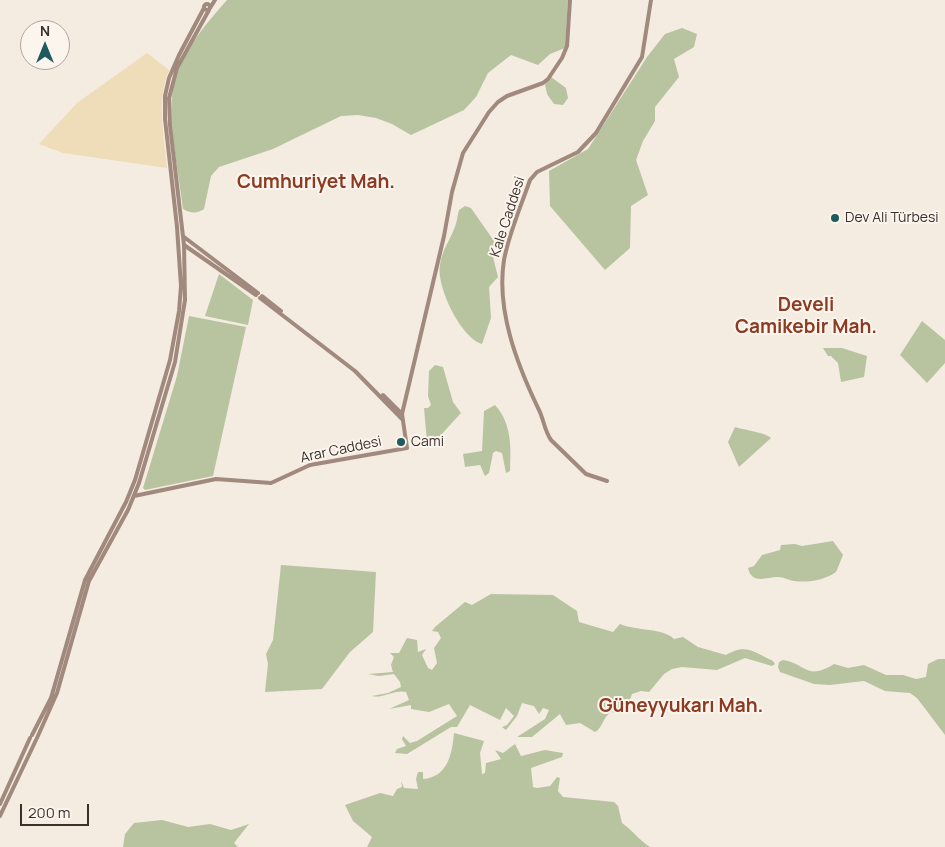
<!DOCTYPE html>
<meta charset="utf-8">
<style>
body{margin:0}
#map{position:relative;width:945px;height:847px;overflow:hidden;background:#f4ebe1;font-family:Manrope,sans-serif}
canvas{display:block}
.north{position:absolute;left:20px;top:20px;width:50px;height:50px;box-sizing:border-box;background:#fbf5ee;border:1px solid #aea6a0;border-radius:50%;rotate:0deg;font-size:14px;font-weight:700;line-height:20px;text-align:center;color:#3b302b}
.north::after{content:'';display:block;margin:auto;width:18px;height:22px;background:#1f5a5e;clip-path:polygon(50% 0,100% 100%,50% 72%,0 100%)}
.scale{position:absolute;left:20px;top:804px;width:69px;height:22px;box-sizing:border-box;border:2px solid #3b302b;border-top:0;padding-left:6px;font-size:15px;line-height:18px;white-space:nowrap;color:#3b302b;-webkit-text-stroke:4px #fbf5ee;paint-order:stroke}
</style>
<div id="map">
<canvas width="945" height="847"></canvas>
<div class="north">N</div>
<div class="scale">200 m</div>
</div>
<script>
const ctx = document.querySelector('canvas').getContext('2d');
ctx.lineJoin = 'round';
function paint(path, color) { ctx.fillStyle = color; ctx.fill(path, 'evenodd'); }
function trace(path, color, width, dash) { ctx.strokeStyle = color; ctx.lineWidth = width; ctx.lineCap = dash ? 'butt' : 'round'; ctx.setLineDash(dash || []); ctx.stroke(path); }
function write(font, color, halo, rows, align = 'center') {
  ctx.font = font + ' Manrope,sans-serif'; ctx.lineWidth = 4; ctx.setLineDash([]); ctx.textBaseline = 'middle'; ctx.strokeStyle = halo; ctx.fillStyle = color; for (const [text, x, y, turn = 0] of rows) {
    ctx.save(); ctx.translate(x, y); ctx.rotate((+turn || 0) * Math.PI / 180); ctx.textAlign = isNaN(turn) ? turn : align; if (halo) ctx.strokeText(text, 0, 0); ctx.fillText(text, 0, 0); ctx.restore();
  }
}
const green = new Path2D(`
 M227,0H568L565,48L550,54L538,65L511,55L488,73L476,97L464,110L411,135L392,124L376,118L358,115L341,116L273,149L219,167L211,176L204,209C197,214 190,213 183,209C179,176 169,127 172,95C175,59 205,25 227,0Z
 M682,28L697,34L694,47L674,59L679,77L655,107V121L643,141L636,160L648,195L631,206L630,248L605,270L550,206L549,171L588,149L647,57L665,34Z
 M551,77L566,88L568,98L563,105L554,104L547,94L545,84Z
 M465,206L471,208L494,241L493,257L498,277L489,287L491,318L482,344C461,338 436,286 440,265C442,250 449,242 454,229C457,223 457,217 459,210Z
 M219,274L253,300L248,325L205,316Z
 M189,316L246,327L213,476L145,490L143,488L177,376Z
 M922,321L945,340V363L927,383L900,355Z
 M823,348H842L867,356L864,377L841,382L838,363L831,356H828Z
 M435,365L443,367L453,402L461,413L439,437L427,442L424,408H428L431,405L428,396L429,371Z
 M495,405C512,424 511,447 510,471L506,473L502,453L496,451L493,453L489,473L485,476L480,465L465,467L463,454L482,451L484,411Z
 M735,427C744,430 767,433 771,438L739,467L728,442Z
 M833,541L843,555L836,572C825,580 808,583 794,581C788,580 784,577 778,577C766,577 752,585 748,568L754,566L762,555L780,550L781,545L795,544L802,546Z
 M281,565L376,572L373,632L350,652L322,689L265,692L268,664L266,654L273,640Z
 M491,594L553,595L577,611L579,622L613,632L620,624C636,631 664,628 674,639L683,637L698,647L726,655C746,643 754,652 773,661L775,664L772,666L745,658L717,670L682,667L672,669L664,674L649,692L641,691L632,694L626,712L619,714L611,712C603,717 602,729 595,732L580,723L566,725L560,714L532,737H517L545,719L549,710L543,708L539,714L534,706L522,703L517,716L506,730L502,727L507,725L514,716L506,708L500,720L470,705L457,727H451L407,754L395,753L397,749L406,746L402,739L403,736L410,743L417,741L457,716L449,704L429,712L411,709V705L389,709L409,700L406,692C395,689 382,699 372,696L388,693L401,687L400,682L394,674L379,676L368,674L393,672L391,665L394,657L390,653H399L407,638L417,640L418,652L426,649L422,655L428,668L432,670L437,663L434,648L441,638L438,632L432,631L435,627L465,602L472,605Z
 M938,659H945V735L917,698L910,693L885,691L864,681L830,685L814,684L780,672L778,667L779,662L783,660C807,664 806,681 834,664L848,668L864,665L886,675H903L916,679L926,677L928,664Z
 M454,733L484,741L480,753L482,774L485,773L486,763L501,759L495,750L503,753L515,744L521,756L545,750L563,753L562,757L531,768L533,787L537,788L550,786L557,777L560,778L558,791L563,797L614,802L618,806L622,823C632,830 639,840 650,847H367L372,837L353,821L345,805L380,793L393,796L397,789L402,787L401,781L404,788L418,789L416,779L418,772H423V779C448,777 452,754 454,733Z
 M162,820L188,827L210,824L231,830L249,824L234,843L238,847H123L125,834L134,823Z`);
const sand = new Path2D(`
 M147,53L169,70C156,101 164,135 167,168L63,153L39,144L77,103Z`);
const secondary = new Path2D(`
 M204 7a3 3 0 1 1 6 0a3 3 0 1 1-6 0Z
 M210,8L215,0
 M184,237L258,293
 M184,245L256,295
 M262,296L281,311
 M260,298L355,371L402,419
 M383,395L402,414
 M607,481L586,474L551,440C544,430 544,419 538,408C517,364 496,310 504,260C509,233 521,206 530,180L537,172L578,152L596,133L642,57L651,0
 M134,496L216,479L271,483L310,465L407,448L402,414L444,236L452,192L463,153L489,112L498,102L507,96L543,83L548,79L562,58L567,46L570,0
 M32,735L51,698L85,580L126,502L135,480L170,360L179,311L181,286L177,227L165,119V96L169,78L179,55L204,8
 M37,738L57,693L89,581L128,510L139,483L175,362L185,300L184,245L170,125L169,98L177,68L209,10
 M0,804L30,738
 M0,816L36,740`);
const markers = [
 [835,218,5,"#1f5a5e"],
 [401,442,5,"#1f5a5e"]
];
const streetNames = [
 ["Kale Caddesi",508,217,-72],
 ["Arar Caddesi",341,450,-12]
];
const poiNames = [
 ["Dev Ali Türbesi",845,218],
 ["Cami",411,442]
];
const districtNames = [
 ["Cumhuriyet Mah.",316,183],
 ["Develi",806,306],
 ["Camikebir Mah.",806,328],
 ["Güneyyukarı Mah.",681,707]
];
paint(green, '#b8c4a0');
paint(sand, '#efdcb8');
trace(secondary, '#a18a7d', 4);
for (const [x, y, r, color] of markers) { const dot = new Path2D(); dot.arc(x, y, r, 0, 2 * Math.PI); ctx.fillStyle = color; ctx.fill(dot); trace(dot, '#fbf5ee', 2); }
write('14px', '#3b302b', '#fbf5ee', streetNames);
write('14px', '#3b302b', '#fbf5ee', poiNames, 'left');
write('bold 19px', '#8c3b22', '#fbf5ee', districtNames);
</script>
